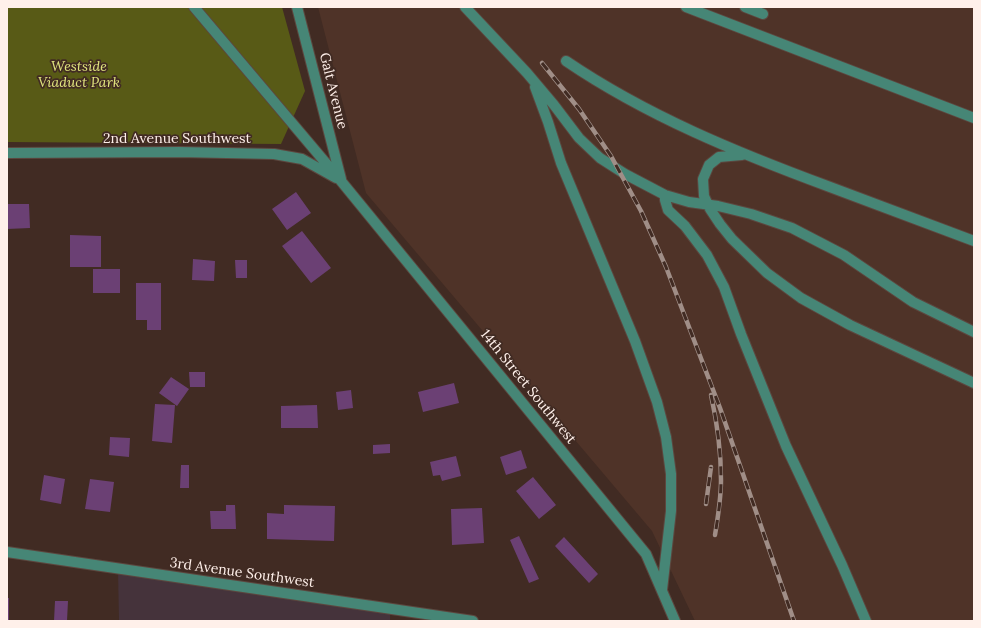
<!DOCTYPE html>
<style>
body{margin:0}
#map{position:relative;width:981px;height:628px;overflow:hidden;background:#412b23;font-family:Lora,serif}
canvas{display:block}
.frame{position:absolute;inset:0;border:8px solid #fff0ea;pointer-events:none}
</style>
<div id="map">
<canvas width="981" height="628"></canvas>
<div class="frame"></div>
</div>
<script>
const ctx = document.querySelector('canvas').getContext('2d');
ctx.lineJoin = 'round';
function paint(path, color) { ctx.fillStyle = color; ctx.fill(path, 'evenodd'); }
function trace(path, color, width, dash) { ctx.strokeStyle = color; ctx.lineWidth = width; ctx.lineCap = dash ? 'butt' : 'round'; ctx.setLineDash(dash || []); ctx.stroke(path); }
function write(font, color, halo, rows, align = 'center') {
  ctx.font = font + ' Lora,serif'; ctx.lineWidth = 3.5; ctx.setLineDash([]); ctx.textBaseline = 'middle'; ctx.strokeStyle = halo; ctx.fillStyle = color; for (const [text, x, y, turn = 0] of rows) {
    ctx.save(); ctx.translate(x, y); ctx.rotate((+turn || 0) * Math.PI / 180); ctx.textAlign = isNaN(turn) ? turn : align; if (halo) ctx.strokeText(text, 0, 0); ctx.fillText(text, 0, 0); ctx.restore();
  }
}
const built = new Path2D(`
 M318,7H974V621H695L652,531L366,193Z`);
const industrial = new Path2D(`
 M118,569L390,609V621H119Z`);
const green = new Path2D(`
 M7,7H282L305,91L281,144L7,142Z`);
const building = new Path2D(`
 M296,192L311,213L287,230L272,209Z
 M7,204H29L30,228L7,229Z
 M302,231L331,268L311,283L282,246Z
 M70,235L101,236V267H70Z
 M193,259L215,261L214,281L192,280Z
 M235,260H247V278H236Z
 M93,269H120V293H93Z
 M136,283H161V330H147V320H136Z
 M189,372H205V387H190Z
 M171,377L189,389L177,406L159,393Z
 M454,383L459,403L423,412L418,392Z
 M351,390L353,408L338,410L336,392Z
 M155,404L175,405L172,443L152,441Z
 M317,405L318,428H281V406Z
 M110,437L130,438L129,457L109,455Z
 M390,444V453L373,454V445Z
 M521,450L527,468L506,475L500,457Z
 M456,456L461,476L442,481L440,475L433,476L430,462Z
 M181,465H189V488H180Z
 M44,475L65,479L61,504L40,500Z
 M533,477L556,505L539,519L516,491Z
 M90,479L114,482L110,512L85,509Z
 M226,505H235L236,529H211L210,511H226Z
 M284,505L335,506L334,541L267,539V513L284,514Z
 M482,508L484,543L452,545L451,509Z
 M519,536L539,579L529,583L510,540Z
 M564,537L598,574L589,583L555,546Z
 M7,598H9V621H7Z
 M55,601H68L67,621H54Z`);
const minor = new Path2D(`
 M194,7L341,181L646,554L675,621
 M297,7L341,179
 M465,7L527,73L554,105L579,138L600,158L625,174L665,195L689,202L718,206L751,214L792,228L844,255L913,302L974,332
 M686,7L974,118
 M745,7L763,14
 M566,61C647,116 738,153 830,187C878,205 926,223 974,241
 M535,87L548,122L561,163L635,341L657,402L666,437L671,474V511L662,590
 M7,153L179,152L274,154L302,159L336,178
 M742,155L719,157L709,165L703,179L704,196L710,209L720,224L732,239L767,273L801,298L850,325L974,383
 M665,195V200L668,210L685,226L707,255L724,287L741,334L786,446L842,565L866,621
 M7,552L473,621`);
const rail = new Path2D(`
 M542,63L579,109L611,156L641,211L666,267L720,408L794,621
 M711,395C717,422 721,452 721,480C721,499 718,517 715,535
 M706,504L711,467`);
const parkNames = [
 ["Westside",79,67],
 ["Viaduct Park",79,83]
];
const streetNames = [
 ["Galt Avenue",333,91,76],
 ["2nd Avenue Southwest",177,139],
 ["14th Street Southwest",528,387,51],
 ["3rd Avenue Southwest",242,573,8]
];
paint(built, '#4f3328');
paint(industrial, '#45333b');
paint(green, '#585a16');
paint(building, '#6b4074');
trace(minor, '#5c473f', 12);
trace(minor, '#468676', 10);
trace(rail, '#a08e87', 4.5);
trace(rail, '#412b23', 3, [9]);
write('italic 14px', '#e0e57e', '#412b23', parkNames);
write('14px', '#fff0ea', '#412b23', streetNames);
</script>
